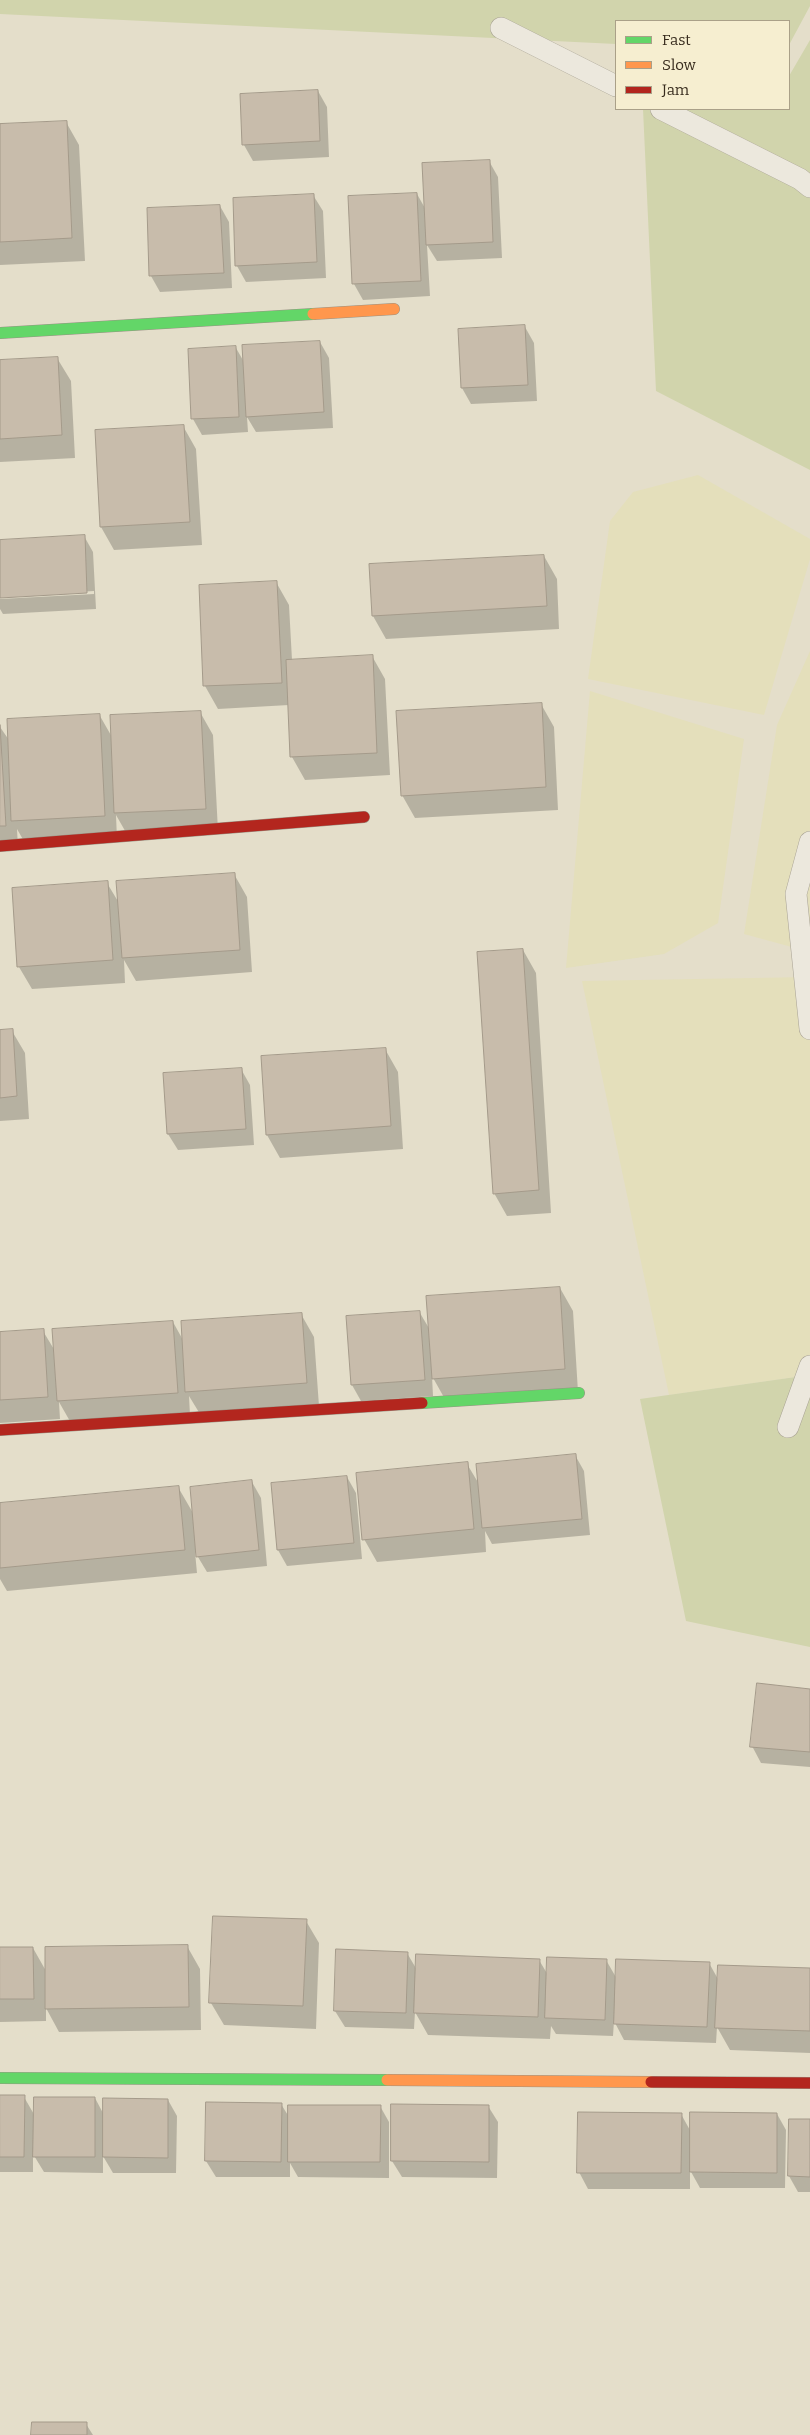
<!DOCTYPE html>
<style>
body{margin:0}
#map{position:relative;width:810px;height:2435px;overflow:hidden;background:#e4deca;font-family:Bitter,serif}
canvas{display:block}
.legend{position:absolute;left:615px;top:20px;width:175px;height:90px;box-sizing:border-box;background:#f6eed0;border:1px solid #aaa088;margin:0;padding:6px 9px;list-style:none;font-size:15px;color:#372b1d}
.legend li{display:flex;align-items:center;gap:10px;height:25px}
.legend b{width:25px;border:1px solid #aaa088}
</style>
<div id="map">
<canvas width="810" height="2435"></canvas>
<ul class="legend">
<li><b style="height:6px;background:#63d668"></b>Fast</li>
<li><b style="height:6px;background:#ff974d"></b>Slow</li>
<li><b style="height:6px;background:#b3261e"></b>Jam</li>
</ul>
</div>
<script>
const ctx = document.querySelector('canvas').getContext('2d');
ctx.lineJoin = 'round';
function paint(path, color) { ctx.fillStyle = color; ctx.fill(path, 'evenodd'); }
function trace(path, color, width, dash) { ctx.strokeStyle = color; ctx.lineWidth = width; ctx.lineCap = dash ? 'butt' : 'round'; ctx.setLineDash(dash || []); ctx.stroke(path); }
const farmland = new Path2D(`
 M698,475L810,539V559L764,715L588,679L610,521L633,492Z
 M810,651V952L744,934L777,725Z
 M590,691L744,739L718,923L664,954L566,968Z
 M810,977V1375L669,1395L582,981Z`);
const green = new Path2D(`
 M0,0H810V6L789,45V21H616V44L0,14Z
 M810,40V470L656,391L643,109H789V76Z
 M810,1375V1647L686,1621L640,1399Z`);
const shadow = new Path2D(`
 M318,91L327,107L329,157L253,161L244,145Z
 M66,122L79,145L85,261L0,265V125Z
 M489,161L498,177L502,258L437,261L427,245L430,296L363,300L354,284L417,194L426,210Z
 M313,195L323,211L326,278L246,282L237,266Z
 M220,206L229,222L232,288L160,292L151,276Z
 M525,327L534,343L537,401L471,404L462,388L459,330Z
 M320,342L329,358L333,428L256,432L247,417L248,432L202,435L193,419L236,348L244,362Z
 M57,358L71,381L75,458L0,462V361Z
 M183,426L196,449L202,545L114,550L101,527Z
 M84,536L93,552L96,609L3,614L0,609V541ZM94,591V594L0,599V597Z
 M544,556L557,579L559,629L386,639L373,616L371,565Z
 M276,582L289,605L292,660L372,656L385,679L390,775L305,780L292,757L289,705L218,709L205,686L200,586Z
 M541,704L554,727L558,810L415,818L402,795Z
 M200,712L213,735L218,831L128,836L116,815L117,839L25,843L17,829L18,848L0,849V727L9,740L100,716L112,737Z
 M234,874L247,897L252,972L136,981L124,960L125,983L32,989L19,967L107,883L119,903Z
 M523,950L536,973L551,1213L507,1216L494,1193Z
 M0,1031H12L25,1053L29,1119L0,1121Z
 M385,1049L398,1072L403,1149L280,1158L267,1135Z
 M241,1069L250,1085L254,1145L178,1150L168,1134L164,1074Z
 M560,1288L573,1311L578,1392L446,1401L432,1376L433,1396L361,1401L352,1385L420,1313L430,1330Z
 M301,1314L314,1337L319,1406L200,1414L189,1396L190,1415L71,1423L59,1402L60,1419L0,1423V1334L43,1331L55,1351L173,1322L183,1340Z
 M575,1455L584,1471L590,1535L492,1544L485,1531L486,1552L377,1562L364,1539L467,1464L479,1484Z
 M347,1477L356,1493L362,1559L287,1566L278,1550L272,1485Z
 M252,1482L261,1498L267,1566L207,1572L195,1552L197,1573L7,1591L0,1579V1505L178,1487L193,1513Z
 M810,1690V1767L761,1763L752,1746Z
 M306,1921L319,1943L316,2029L224,2025L211,2003Z
 M187,1946L200,1969L201,2030L59,2032L46,2008V2021L0,2022V1948H33L46,1971Z
 M407,1953L417,1970L539,1960L548,1975L606,1960L617,1979L709,1963L718,1979L810,1970V2053L730,2050L717,2027L716,2043L624,2040L614,2021L613,2036L556,2034L551,2026L550,2039L428,2035L415,2012L414,2029L345,2027L335,2011Z
 M0,2097H24L35,2116L95,2098L104,2115L168,2100L177,2116L176,2173H113L103,2156V2173L44,2172L33,2154V2172H0Z
 M281,2104L289,2117L380,2106L389,2122V2178L298,2177L290,2163V2177H216L206,2161Z
 M488,2106L498,2122L497,2178L402,2177L392,2161Z
 M681,2114L691,2132L777,2114L786,2130L785,2188H700L690,2170V2189H588L579,2172Z
 M810,2120V2192H798L789,2176Z
 M86,2424L93,2435H33Z`);
const building = new Path2D(`
 M318,90L320,141L242,145L240,94Z
 M67,121L72,238L0,242V124Z
 M490,160L493,242L426,245L422,163Z
 M417,193L421,281L352,284L348,196Z
 M314,194L317,262L235,266L233,198Z
 M220,205L224,273L149,276L147,208Z
 M525,325L528,385L461,388L458,329Z
 M320,341L324,412L246,417L242,345Z
 M236,346L239,417L191,419L188,349Z
 M58,357L62,435L0,439V360Z
 M184,425L190,522L100,527L95,430Z
 M85,535L87,593L0,598V540Z
 M544,555L547,606L372,616L369,564Z
 M277,581L282,683L203,686L199,585Z
 M373,655L377,753L290,757L286,660Z
 M542,703L546,787L401,796L396,711Z
 M201,711L206,809L114,813L110,715Z
 M100,714L105,816L11,821L7,719Z
 M0,725L6,826H0Z
 M235,873L240,950L122,958L116,881Z
 M108,881L113,960L17,967L12,888Z
 M523,949L539,1190L493,1194L477,952Z
 M13,1029L17,1096L0,1098V1030Z
 M386,1048L391,1126L266,1135L261,1056Z
 M242,1068L246,1129L167,1134L163,1073Z
 M560,1287L565,1369L432,1379L426,1296Z
 M420,1311L425,1380L351,1385L346,1316Z
 M302,1313L307,1383L185,1392L181,1321Z
 M173,1321L178,1393L57,1401L52,1329Z
 M44,1329L48,1397L0,1400V1332Z
 M576,1454L582,1519L482,1528L476,1464Z
 M468,1462L474,1529L362,1540L356,1473Z
 M347,1476L354,1543L277,1550L271,1483Z
 M252,1480L259,1550L196,1557L190,1487Z
 M179,1486L185,1550L0,1568V1503Z
 M757,1683L810,1689V1752L750,1747Z
 M213,1916L307,1919L303,2006L209,2003Z
 M188,1945L189,2007L45,2009V1947Z
 M0,1947H33L34,1999H0Z
 M336,1949L408,1952L406,2013L334,2011Z
 M416,1954L540,1959L538,2017L414,2013Z
 M547,1957L607,1959L605,2020L545,2018Z
 M616,1959L710,1962L707,2027L614,2024Z
 M718,1965L810,1968V2031L715,2028Z
 M0,2095H25L24,2157H0Z
 M34,2097H95V2157H33Z
 M103,2098L168,2099V2158L103,2157Z
 M206,2102L282,2103L281,2162L205,2161Z
 M391,2104L489,2105V2162L391,2161Z
 M288,2105H381L380,2162H288Z
 M578,2112L682,2113L681,2173H577Z
 M690,2112L777,2113V2173L690,2172Z
 M789,2119H810V2177L788,2176Z
 M32,2422H87V2435H31Z`);
const lane = new Path2D(`
 M501,28L616,86
 M661,109L800,179L810,187
 M810,842L796,894L810,1029
 M788,1427L810,1366`);
const fast = new Path2D(`
 M0,333L313,314
 M422,1403L579,1393
 M0,2078L387,2080`);
const slow = new Path2D(`
 M313,314L394,309
 M387,2080L651,2082`);
const jam = new Path2D(`
 M0,846L364,817
 M0,1430L422,1403
 M651,2082L810,2083`);
paint(farmland, '#e4dfbb');
paint(green, '#d1d4ac');
paint(shadow, '#0003');
paint(building, '#c8bcab');
trace(building, '#a49a8a', 1);
trace(lane, '#a9a394', 22);
trace(fast, '#989284', 12);
trace(slow, '#989284', 12);
trace(jam, '#989284', 12);
trace(lane, '#ece8dd', 21);
trace(fast, '#63d668', 11);
trace(slow, '#ff974d', 11);
trace(jam, '#b3261e', 11);
</script>
